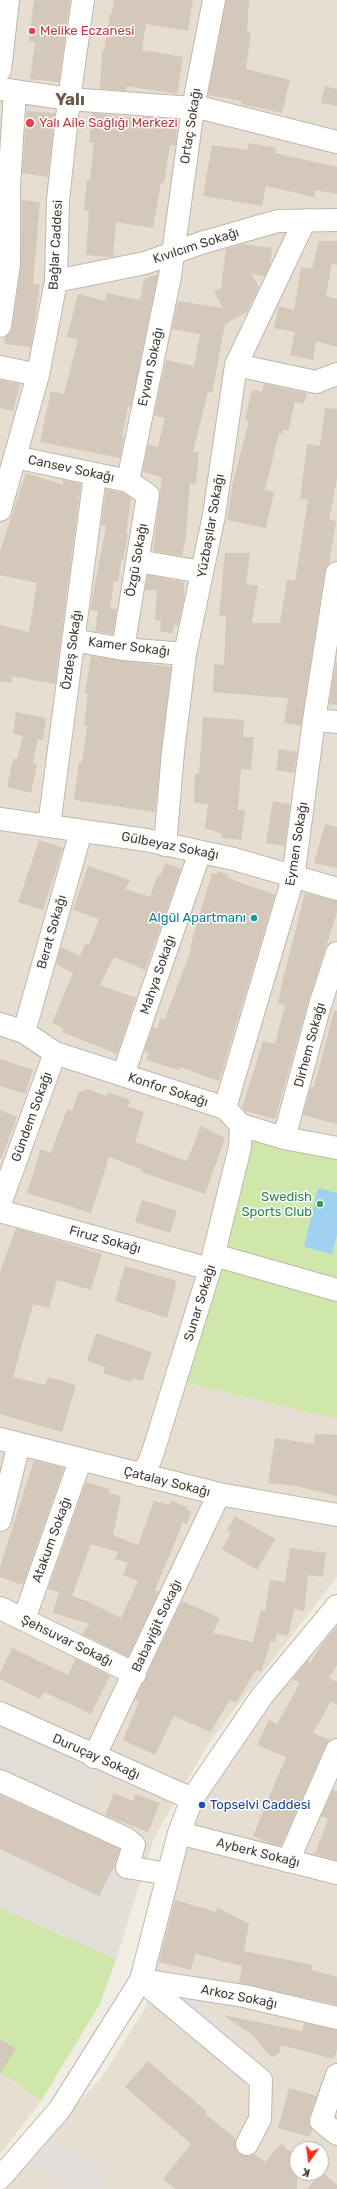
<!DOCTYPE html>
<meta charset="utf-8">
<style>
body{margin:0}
#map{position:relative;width:337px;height:2189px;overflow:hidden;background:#f2ede3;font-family:Rubik,sans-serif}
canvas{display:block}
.north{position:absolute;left:289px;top:2141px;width:40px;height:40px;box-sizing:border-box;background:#fff;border:1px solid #b4b1ae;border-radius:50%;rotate:194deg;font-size:11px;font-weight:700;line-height:16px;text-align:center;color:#443d34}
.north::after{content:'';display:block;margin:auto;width:14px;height:18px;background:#fb2a12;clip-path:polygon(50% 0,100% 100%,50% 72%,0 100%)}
</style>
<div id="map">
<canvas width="337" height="2189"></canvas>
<div class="north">K</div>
</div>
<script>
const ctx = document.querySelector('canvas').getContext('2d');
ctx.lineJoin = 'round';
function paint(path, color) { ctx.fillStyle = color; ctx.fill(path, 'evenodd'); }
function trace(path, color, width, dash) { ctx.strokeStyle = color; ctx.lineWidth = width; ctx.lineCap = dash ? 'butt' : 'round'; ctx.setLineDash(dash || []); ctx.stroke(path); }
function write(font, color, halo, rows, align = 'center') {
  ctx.font = font + ' Rubik,sans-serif'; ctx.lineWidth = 3; ctx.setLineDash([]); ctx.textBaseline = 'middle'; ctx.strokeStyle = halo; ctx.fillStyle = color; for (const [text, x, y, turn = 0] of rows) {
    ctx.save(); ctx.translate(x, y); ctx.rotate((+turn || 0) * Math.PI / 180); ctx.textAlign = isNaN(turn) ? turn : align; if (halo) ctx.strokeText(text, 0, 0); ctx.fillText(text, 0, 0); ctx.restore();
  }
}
const residential = new Path2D(`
 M0,0H337V1155L183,1382L337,1419V1577L210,1741L154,1838L89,1811L0,1721Z
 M337,1606V2189H5L63,2119L102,2077L145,2009L180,1852L199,1810ZM297,2149H321V2173H297Z
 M0,2072L41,2101L0,2154Z`);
const industrial = new Path2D(`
 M0,1721L101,1769L90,1811L154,1838L116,1959L0,1908Z`);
const green = new Path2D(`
 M252,1136L337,1155V1419L183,1382Z
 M0,1908L116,1959L100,2004L41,2101L0,2072Z`);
const parking = new Path2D(`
 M193,1998L279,2076L258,2099L172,2021Z
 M50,2136L107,2175L98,2189H69L31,2163Z`);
const water = new Path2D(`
 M318,1188L337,1193V1235L332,1254L304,1247Z`);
const building = new Path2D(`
 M34,0H70L59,82L30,79L35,42L29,41Z
 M114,0H193L188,31L146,24L142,50L183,57L177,94L127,86L126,91L100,89L102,51H104L110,14H112Z
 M226,0H249L247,32H251L246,69L290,80L282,113L241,104L242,101L208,95Z
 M325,86L337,89V106L321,103Z
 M27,111L55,113L48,177L22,173Z
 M92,113L142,119V117L178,120L175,146L170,145L164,183H161L153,228L116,222L113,257H110L86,255L89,211L84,210L87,180H90L94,143H89Z
 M249,143L276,148L275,153L337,167V194L315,190L314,197L266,186L262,206L203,196L212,145L247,150Z
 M22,200L40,202L33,284L40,285L31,347L5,344V337L12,328L21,266Z
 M319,241H337V265L332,263L326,296L337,299V347L316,341L313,360L290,355L295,332L274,328L279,306L294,310L301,267L312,269Z
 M243,244L272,248L270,265L265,276L252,274L259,287L247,312L225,324L212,393L208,392L193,452H199L196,484L190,483L186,536L182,556L153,551L162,477L143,472L148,444L158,447L165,418L154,415L166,360L194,366L200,334L172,329L178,301L223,308L214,292L221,288L226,249Z
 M158,274L131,406L128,407L122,437H124L120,458L40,442L51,391L64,394L78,339L67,337L78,294L105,301L107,293L140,300L144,279Z
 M0,380L20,384L13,411L0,408Z
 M264,384L307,393L304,404L295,402L288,431L283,430L282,434L279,433L265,490L274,492L266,528L227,520L233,482L249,421L245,420L252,390L262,392Z
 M325,408L337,409V478L329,520L336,521L329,564L325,571L301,726L284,723L288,700L287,698L213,692L214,664L224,665L226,616L219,615L225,553H250L246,584L258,586L252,623H280L287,580L295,581L302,539L308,500L300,499L307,444L320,446Z
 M26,473L63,485V480L81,484L55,684L12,676L11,683L0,681V625L29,632L37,583L0,575V551Z
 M106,489L123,493L131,498L126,533L128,534L123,560H121L118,582L114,581L110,608L117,609L113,634L95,631L98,611L90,610L106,526L101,525Z
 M148,575L184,582V598L178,626L174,625L173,633L160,632L161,621L155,620L157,590H145Z
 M91,656L171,667L155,812L74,800L79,762L82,763L87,726L84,725L88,694H85Z
 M336,662L337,663V705L329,704Z
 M16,712L46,718L43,740L38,739L33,763L37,764L31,793L7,787L13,759H17L23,736L13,734Z
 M203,717L244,720L243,737H254L251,770L241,769L238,810H245L241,840L222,838L223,834L205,828L208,804L194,803L195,774H199Z
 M279,749L297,752L294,773L276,770Z
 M273,801L290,804L285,846L266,843Z
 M325,824L337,827V868L314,863Z
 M39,840L63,848L43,910L18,902Z
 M165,863L181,869L145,970L114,957L100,985L136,998L117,1054L62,1032L63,1028L52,1023L73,973L56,964L61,947L80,956L85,944L89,945L99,919L73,910L88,866L130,880L125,889L150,897L158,875L160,876Z
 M218,871L229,875L228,878L275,895L219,1081L180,1067L179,1070L146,1060L149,1053L144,1051L153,1027L157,1029L161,1018L165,1019L192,947H190L212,873L217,874Z
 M305,893L337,901V912L308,1002L275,1119L245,1111L242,1108L263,1041L275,1044L285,1005L278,1004L282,983Z
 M334,1011H337V1124L303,1115L311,1087H314Z
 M0,1059L33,1070L25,1094L0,1086Z
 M87,1089L106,1096L108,1092L130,1100L128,1106L144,1112L135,1142L187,1161L201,1126L225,1138L205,1194L142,1172L143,1170L109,1157L91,1213L27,1193L41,1149L51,1153L67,1109L72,1111L78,1093Z
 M0,1110L17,1117L1,1159L0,1158Z
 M142,1200L177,1211L170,1233L135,1222Z
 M16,1228L102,1254L91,1290L57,1280L49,1308L33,1304L13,1377L45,1385L48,1377L76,1385L62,1432L0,1414V1272Z
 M125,1266L177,1281L167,1318L115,1301Z
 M96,1333L152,1352L142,1381L132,1378L131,1382L103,1373L105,1367L87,1361Z
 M315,1434L337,1435V1496L296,1486L268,1483L275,1438L314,1444Z
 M34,1460L64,1468L23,1585L0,1577V1567Z
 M86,1482L110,1489L109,1493L121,1496L113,1535L138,1545L154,1501L169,1505L171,1501L187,1507L186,1509L191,1511L187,1524L183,1522L155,1590L159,1592L128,1657L82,1634L90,1624L53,1613L59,1592L48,1589ZM91,1544L118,1552L115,1559L128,1563L123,1575L138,1581L121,1618L87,1601L72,1596Z
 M235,1516L275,1539L257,1570L222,1549L231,1533L227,1530Z
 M290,1548L326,1553L323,1577L308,1575L304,1611L294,1609L288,1636L277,1633L275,1642L271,1641L261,1672L256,1670L236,1703L230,1700L210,1732L174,1716L155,1755L123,1740L139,1701L135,1699L182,1601L220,1618L213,1633L253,1642L261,1610L265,1611L270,1580L285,1582Z
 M337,1626V1665L329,1678L337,1682V1705L331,1701L313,1733L330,1740L326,1745L281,1846L272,1844L253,1836L286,1757L257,1745L269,1720L277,1724L300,1683L293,1679L296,1675L307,1661L310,1663L323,1643Z
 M12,1648L68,1675L76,1659L110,1676L91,1714L44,1692L40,1699L0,1679V1673Z
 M333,1790L337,1791V1860L315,1854L328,1819L321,1816Z
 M114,1793L133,1801L136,1794L160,1803L148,1832L105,1815Z
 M0,1795L120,1849L115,1864L99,1896L0,1849Z
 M175,1900L216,1912L217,1907L249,1924L244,1951L313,1965L312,1970L337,1977V2005L239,1983L242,1966L195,1954L191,1970L159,1962Z
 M223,2015L302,2031L304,2023L337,2030V2049L334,2059L281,2045L279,2053L273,2057L266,2052L254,2036Z
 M0,2039L16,2049L0,2073Z
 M148,2061L207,2112L205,2114L236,2139V2150L241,2155L248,2156L254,2154L265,2162L281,2144L297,2157V2189H175L163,2179L191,2144L125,2087Z
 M289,2088L317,2096L309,2117V2124L312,2129L310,2137L278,2128Z
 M322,2172L337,2185V2189H307Z`);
const minor = new Path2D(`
 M0,70L8,0
 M0,89L69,99L206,109L337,142
 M56,281L145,263L201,243L278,221L337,220
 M0,326L9,264V186L15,91
 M236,365L316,382L337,374
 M0,367L38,375
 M15,457L128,481L148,495L123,649
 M128,481L170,276L193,108L214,0
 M0,510L38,375L56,281L58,200L69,99L83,0
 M137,561L202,572
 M73,640L123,649L185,654
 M314,720L337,722
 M0,819L146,840L234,859L337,889
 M49,826L95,475
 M165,845L173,752L185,654L214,515L236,365L305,220
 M0,1024L24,1032L55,1053L225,1108L241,1125L284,1138L337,1148
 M24,1032L81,831
 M123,1075L200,852
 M225,1108L293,878L314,720L337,573
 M284,1138L320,1005L337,953
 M0,1204L55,1053
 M0,1211L210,1269
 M214,1255L337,1290
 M0,1439L219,1494L337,1515
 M139,1475L148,1465L153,1452L210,1269L240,1147L241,1125
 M0,1520L19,1444
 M0,1608L135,1674
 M24,1619L80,1461
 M0,1713L192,1799
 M94,1757L219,1494
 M0,1781L127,1839L134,1845L127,1867L168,1874
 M179,1833L337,1873
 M288,1861L337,1750
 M141,1980L261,2080L260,2119L247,2144
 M142,1980L244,1996L337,2018
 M337,2075L321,2121L337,2134
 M0,2178L60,2109L141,1980L179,1833L192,1799L262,1696L337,1606`);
const markers = [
 [32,31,4,"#e0444e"],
 [30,123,5,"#e0444e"],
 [254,918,4,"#0f9aa8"],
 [320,1204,4,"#2e9e5b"],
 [202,1805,4,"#1a4fb4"]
];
const healthNames = [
 ["Melike Eczanesi",40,31],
 ["Yalı Aile Sağlığı Merkezi",39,123]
];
const streetNames = [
 ["Ortaç Sokağı",191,126,-81],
 ["Bağlar Caddesi",56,245,-87],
 ["Kıvılcım Sokağı",196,246,-18],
 ["Eyvan Sokağı",151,367,-78],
 ["Cansev Sokağı",71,469,12],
 ["Yüzbaşılar Sokağı",211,526,-80],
 ["Özgü Sokağı",137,560,-80],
 ["Kamer Sokağı",129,647,7],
 ["Özdeş Sokağı",72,650,-82],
 ["Eymen Sokağı",297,844,-81],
 ["Gülbeyaz Sokağı",170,846,11],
 ["Berat Sokağı",52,932,-74],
 ["Mahya Sokağı",158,975,-71],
 ["Dirhem Sokağı",310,1045,-75],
 ["Konfor Sokağı",168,1090,18],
 ["Gündem Sokağı",32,1117,-70],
 ["Firuz Sokağı",105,1240,15],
 ["Sunar Sokağı",200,1303,-73],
 ["Çatalay Sokağı",167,1482,14],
 ["Atakum Sokağı",52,1540,-70],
 ["Babayiğit Sokağı",157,1626,-65],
 ["Şehsuvar Sokağı",67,1641,26],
 ["Duruçay Sokağı",96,1757,24],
 ["Ayberk Sokağı",258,1853,14],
 ["Arkoz Sokağı",239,1997,11]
];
const cultureNames = [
 ["Algül Apartmanı",246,918]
];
const leisureNames = [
 ["Swedish",312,1197],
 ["Sports Club",312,1212]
];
const transitNames = [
 ["Topselvi Caddesi",210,1805]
];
const districtNames = [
 ["Yalı",70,100]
];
paint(residential, '#e6ded1');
paint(industrial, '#e4ded9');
paint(green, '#cfe7ab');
paint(parking, '#e2dfdc');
paint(water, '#9ed2f0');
paint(building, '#d3c8b9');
trace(minor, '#c0b7a9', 24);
trace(minor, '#fff', 22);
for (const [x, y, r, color] of markers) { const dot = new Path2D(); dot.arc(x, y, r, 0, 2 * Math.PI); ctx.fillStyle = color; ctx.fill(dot); trace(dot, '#fff', 1.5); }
write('13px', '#be3a42', '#fff', healthNames, 'left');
write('13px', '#443d34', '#fff', streetNames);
write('13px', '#0d838f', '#fff', cultureNames, 'right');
write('13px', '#27864d', '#fff', leisureNames, 'right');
write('13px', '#164399', '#fff', transitNames, 'left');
write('bold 17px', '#665a4b', '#fff', districtNames);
</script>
